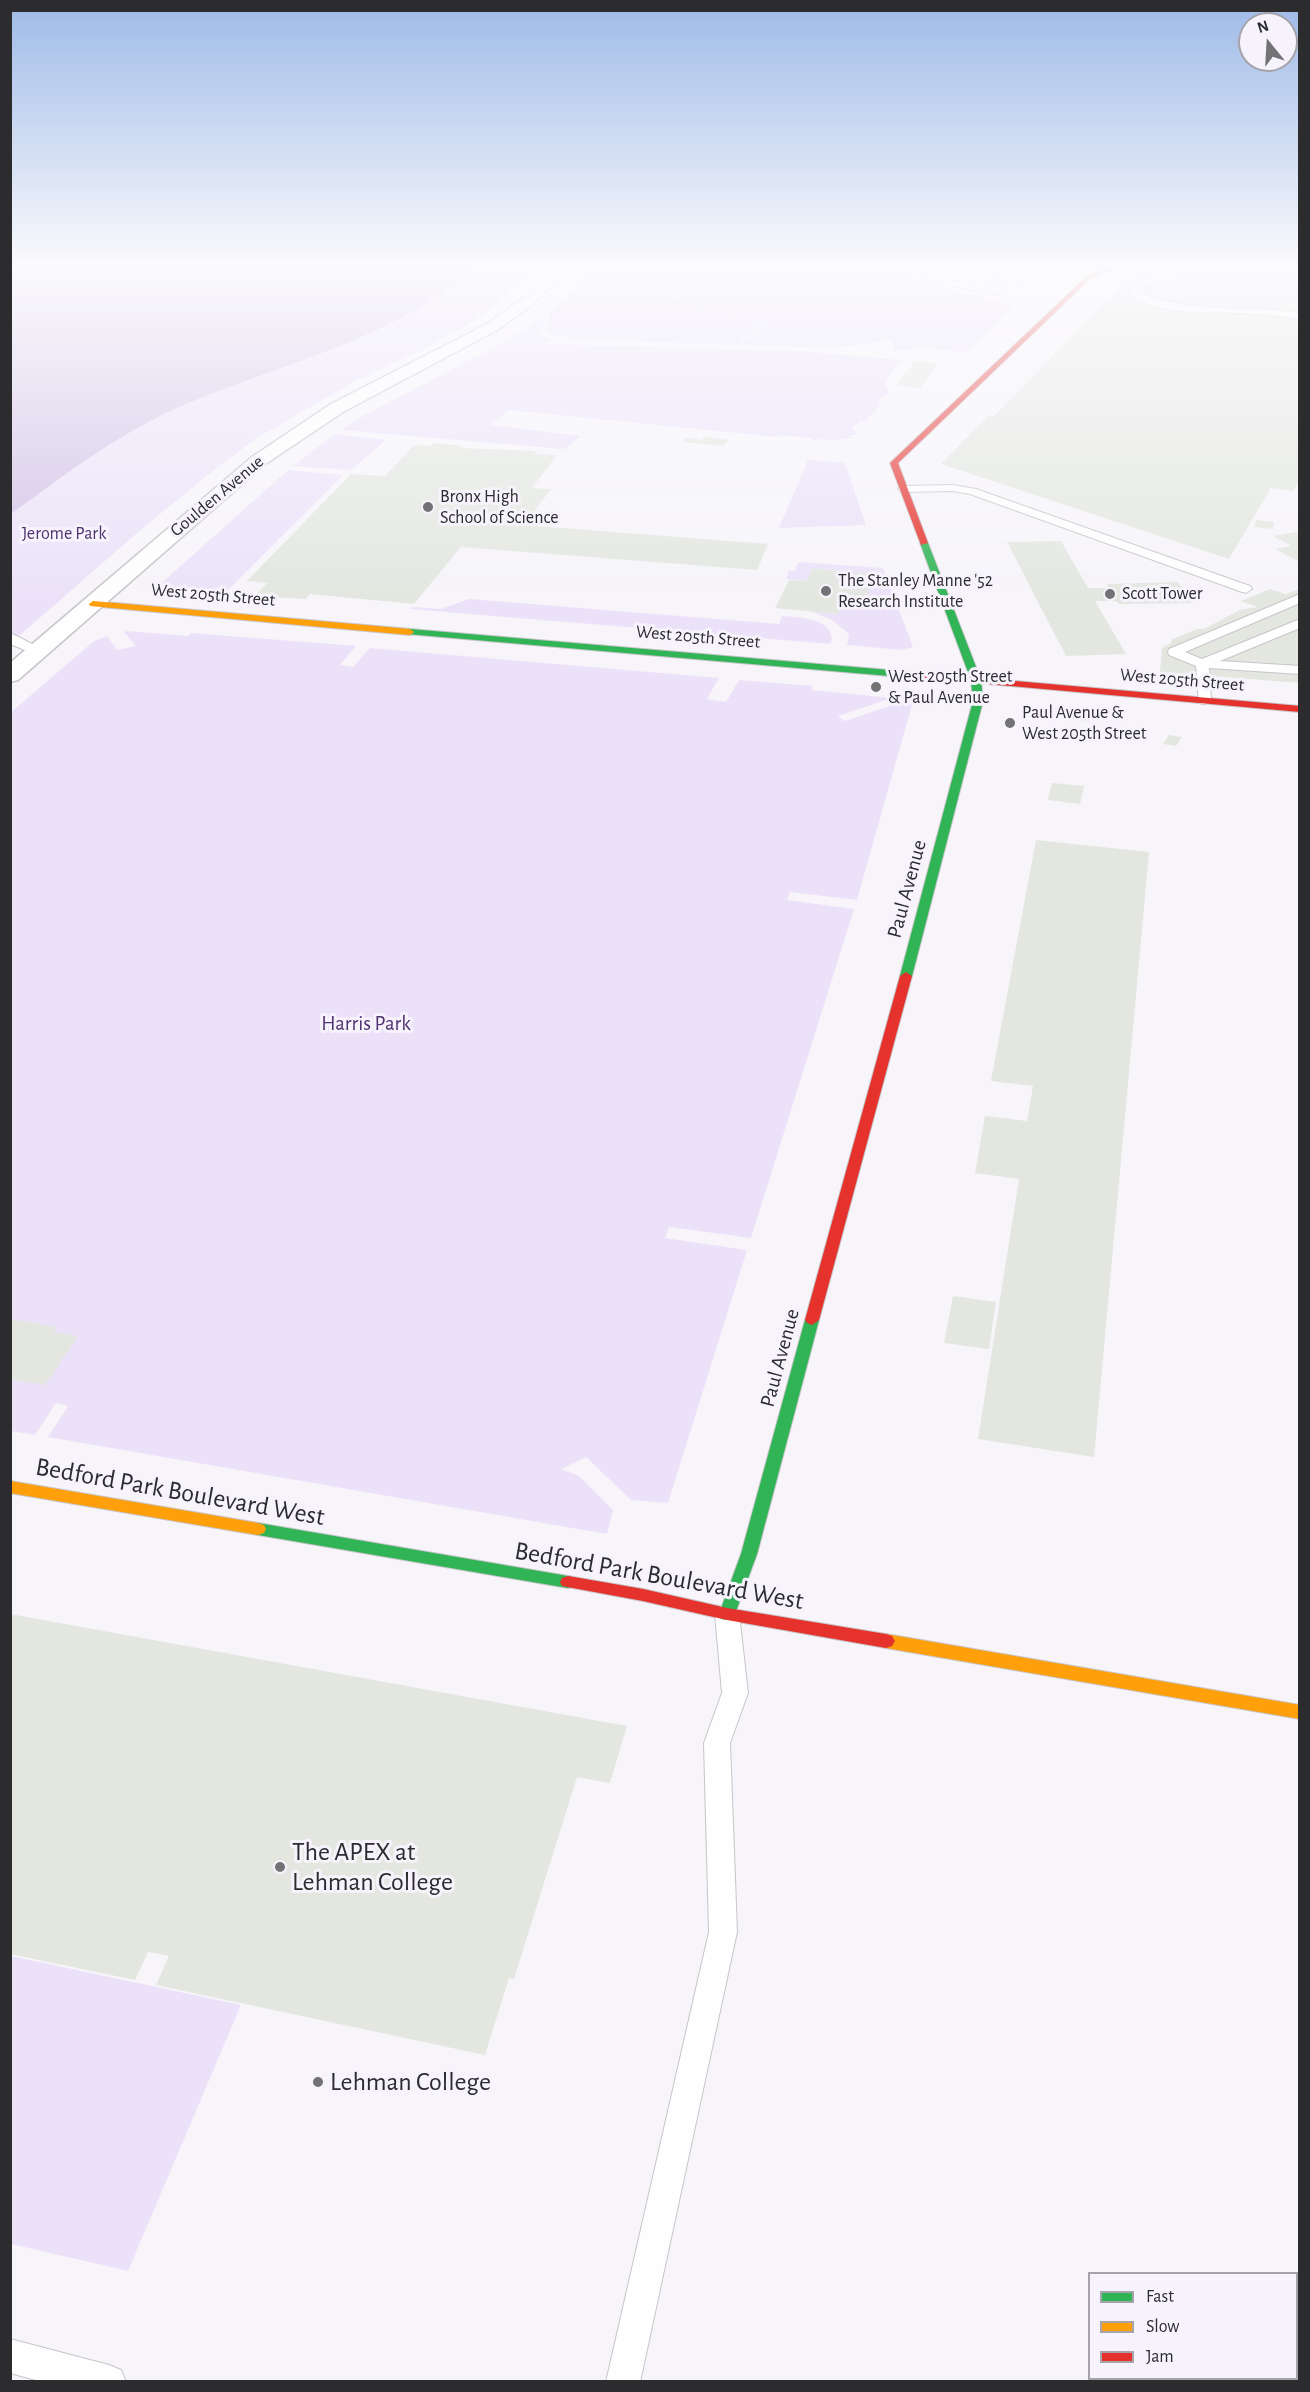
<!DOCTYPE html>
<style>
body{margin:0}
#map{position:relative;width:1310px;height:2392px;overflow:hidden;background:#f7f5fa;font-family:"Alegreya Sans",sans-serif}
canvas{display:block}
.frame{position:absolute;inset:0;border:12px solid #2c2b2e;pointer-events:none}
.legend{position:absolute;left:1088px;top:2272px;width:210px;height:108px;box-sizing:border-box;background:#f7f3fc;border:2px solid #a6a3aa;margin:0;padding:8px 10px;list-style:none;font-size:18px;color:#2c2b2e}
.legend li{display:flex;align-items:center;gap:12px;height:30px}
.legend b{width:30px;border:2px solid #a6a3aa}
.north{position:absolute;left:1238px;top:12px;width:60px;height:60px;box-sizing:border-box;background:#f7f3fc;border:2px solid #a6a3aa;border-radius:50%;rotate:342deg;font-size:16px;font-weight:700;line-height:24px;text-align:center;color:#2c2b2e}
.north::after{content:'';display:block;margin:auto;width:21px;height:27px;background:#737275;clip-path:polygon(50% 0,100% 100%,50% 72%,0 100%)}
</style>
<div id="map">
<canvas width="1310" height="2392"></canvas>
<div class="frame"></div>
<ul class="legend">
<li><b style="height:8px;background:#30b455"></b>Fast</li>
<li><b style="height:8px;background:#ff9f0a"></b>Slow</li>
<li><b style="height:8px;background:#e5322d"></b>Jam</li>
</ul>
<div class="north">N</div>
</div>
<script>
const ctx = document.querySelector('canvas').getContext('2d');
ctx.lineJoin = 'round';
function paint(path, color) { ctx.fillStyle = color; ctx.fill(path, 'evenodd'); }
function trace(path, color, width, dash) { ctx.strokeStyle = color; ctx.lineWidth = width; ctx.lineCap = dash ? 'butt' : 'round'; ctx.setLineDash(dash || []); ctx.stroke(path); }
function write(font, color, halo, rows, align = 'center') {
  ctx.font = font + ' "Alegreya Sans",sans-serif'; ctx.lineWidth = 6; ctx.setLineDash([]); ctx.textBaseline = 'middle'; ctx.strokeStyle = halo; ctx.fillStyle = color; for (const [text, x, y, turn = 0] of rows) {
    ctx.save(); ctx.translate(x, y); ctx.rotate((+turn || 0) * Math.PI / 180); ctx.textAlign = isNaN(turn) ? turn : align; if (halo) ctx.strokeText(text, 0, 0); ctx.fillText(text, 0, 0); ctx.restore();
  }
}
const green = new Path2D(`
 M473,268H536L494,307L462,328L422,350L355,381L257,438L219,466L144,527L11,643L10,514C63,476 115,436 175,409C271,366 395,341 473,268Z
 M594,268H871L1014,306L966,352L927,348L894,351L892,340L836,348L741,345L764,324L662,292L582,281Z
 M581,282L660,293L762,324L738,345L567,339L563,335L553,336L546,333L549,332L544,330L550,315L548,314Z
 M546,315H548L538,333L553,339L547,343L509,339Z
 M508,340L547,344L803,351L902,360L885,382L889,395H885L878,402L882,403L865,422L860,421L851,430L858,432L855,435H848L852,438L830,441L825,439L812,440V438L779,435L777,437L509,410L490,425L581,436L564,449L341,430L370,412Z
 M335,434L386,440L351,470L293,466Z
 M808,460L845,463L866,525L779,528Z
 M288,470L343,475L224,594L156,588Z
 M798,562L883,568L913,647L903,650L847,645L849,634L832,620L811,611L837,614L845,600L865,601L872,574L812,568L807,581L786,579L789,570L795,571Z
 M469,599L779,624L782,616C799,617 838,619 831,644L410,609L413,607L441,609Z
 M127,631L188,636L191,633L356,646L340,665L353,667L370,648L719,678L707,699L726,702L739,680L813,686L812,690L892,698L838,716L845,721L901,702L912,705L857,900L790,892L787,900L854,909L751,1238L669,1227L665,1238L747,1250L668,1503L631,1500L586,1457L561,1469L579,1476L613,1510L607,1534L48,1437L68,1406L56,1403L35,1435L11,1431L10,713L94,641L107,636L117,650L136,646L124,632Z
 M11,1956L241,2005L128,2271L11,2244Z`);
const water = new Path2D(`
 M11,268H473C395,341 271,366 175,409C115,436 63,476 11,514Z`);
const building = new Path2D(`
 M1213,268H1300V480L1293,491L1271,488L1229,559L941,464L988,416H994L1122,285L1146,278L1161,282Z
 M915,361L938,363L920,388L896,386Z
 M704,437L729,440L723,446L683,442L686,438L702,440Z
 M434,443L464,446L462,448L537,451L534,454L557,455L532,488L551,489L524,525L768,544L757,570L461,547L414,604L310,594L306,599L254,596L267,583L247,581L351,474L385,476L414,445L431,446Z
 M1256,520L1274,522L1273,529L1254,527Z
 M1297,532L1300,533V562L1275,549L1292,546L1273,536Z
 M1061,541L1088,588H1109L1107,584L1178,582L1192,603L1119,604L1116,601H1095L1126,654L1066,656L1007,542Z
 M812,568L873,574L865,601L845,600L838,614L775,608L789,580L807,581Z
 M1270,589L1286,594L1300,589V683L1160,672L1162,648L1172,642L1171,640L1197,629H1204L1240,610L1257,607L1241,601Z
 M1064,713L1090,716L1089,722L1063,719Z
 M1169,735L1182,737L1176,746L1163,744Z
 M1052,783L1084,786L1080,804L1048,800Z
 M1036,840L1149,852L1094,1457L978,1439L1019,1179L975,1173L985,1116L1027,1121L1033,1086L991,1081Z
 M953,1296L996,1302L989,1349L944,1343Z
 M10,1319L57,1327L53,1332L78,1336L45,1385L10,1379Z
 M10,1614L627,1726L610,1783L577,1777L514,1979L509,1978L485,2055L156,1985L169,1956L148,1952L135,1980L10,1954Z`);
const lane = new Path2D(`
 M891,268H904L952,281L996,288L1010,282L962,268H975L1022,282L997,294L952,286Z
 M1044,268H1058L1092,278L1088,281Z
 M1107,268H1121L1148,276L1144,279Z
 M1184,268L1188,271L1187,273L1142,286L1138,289L1139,292C1189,314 1246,305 1300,313V319C1286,317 1272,315 1258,314C1221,311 1160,318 1131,294L1129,288L1136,282Z
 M953,485L976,489L1250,586L1252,589L1246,593L1242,592L970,494L953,491L904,492L898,489L904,486Z
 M1300,594V603L1185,652L1202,659L1300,619V628L1220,661L1300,666V674L1209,668L1211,700L1204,704L1199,703L1196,666L1169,655L1168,652L1169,649Z
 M10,633C15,635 41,648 43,651L37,655L10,644Z
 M727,1605L736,1607L739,1614L748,1693L730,1743L737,1932L640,2382H606L709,1932L704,1743L722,1693L715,1614L718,1607Z
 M10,2339L109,2365L121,2370L126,2382H43L10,2373Z`);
const street = new Path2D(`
 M554,268H569L531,306L497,330L343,412L264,465L18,680L10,682V663L252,457L331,404L487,324L521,300Z`);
const fast = new Path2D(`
 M921,541L928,543L981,680L983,701L912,976L906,980L900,976L973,701L971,680L920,543Z
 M410,629L924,673L929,676L924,679L407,634V630Z
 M812,1315L819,1320L757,1554L735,1614L733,1619L727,1620L721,1619L719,1614L741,1554L805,1320Z
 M258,1523L568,1576L574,1578L576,1582L574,1586L568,1588L258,1535L252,1533L250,1529L252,1525Z`);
const slow = new Path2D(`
 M93,601L410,629L414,632L410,635L90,606L89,604Z
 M10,1481L258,1523L264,1525L266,1529L264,1533L258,1535L10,1493Z
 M886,1634L1300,1705V1719L886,1648L880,1646L877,1641L880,1636Z`);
const jam = new Path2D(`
 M1107,268H1115L1090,279L898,463L928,543L921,545L890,463L1086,277Z
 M924,673L1300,706V712L921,678V674Z
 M906,972L912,976L819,1320L812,1325L807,1323L805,1320L900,976Z
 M568,1576L643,1589L727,1608L886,1634L892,1636L895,1641L892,1646L886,1648L727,1620L643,1601L562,1586L560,1582L562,1578Z`);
const markers = [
 [428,507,6,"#737275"],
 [826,591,6,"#737275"],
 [1110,594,6,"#737275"],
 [876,687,6,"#737275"],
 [1010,723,6,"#737275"],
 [280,1867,6,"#737275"],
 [318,2082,6,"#737275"]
];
const farStreetnames = [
 ["Goulden Avenue",217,496,-40],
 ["West 205th Street",213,595,5],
 ["West 205th Street",698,637,5],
 ["West 205th Street",1182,680,5]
];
const farPoinames = [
 ["Bronx High",440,497],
 ["School of Science",440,518],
 ["The Stanley Manne '52",838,581],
 ["Research Institute",838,602],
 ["Scott Tower",1122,594],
 ["West 205th Street",888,677],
 ["& Paul Avenue",888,698],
 ["Paul Avenue &",1022,713],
 ["West 205th Street",1022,734]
];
const farParknames = [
 ["Jerome Park",64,534]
];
const streetNames = [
 ["Paul Avenue",907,889,-75],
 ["Paul Avenue",780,1358,-75]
];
const parkNames = [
 ["Harris Park",366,1024]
];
const nearStreetnames = [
 ["Bedford Park Boulevard West",180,1492,10],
 ["Bedford Park Boulevard West",659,1576,10]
];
const nearPoinames = [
 ["The APEX at",292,1852],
 ["Lehman College",292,1882],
 ["Lehman College",330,2082]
];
paint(green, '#ebe2f9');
paint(water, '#d0c2e6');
paint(building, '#e3e7e0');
trace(lane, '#c7c5c8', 2);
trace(street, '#c7c5c8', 3);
trace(fast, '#c7c5c8', 2);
trace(slow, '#c7c5c8', 2);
trace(jam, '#c7c5c8', 2);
paint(lane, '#fefefe');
paint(street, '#fefefe');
paint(fast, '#30b455');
paint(slow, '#ff9f0a');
paint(jam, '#e5322d');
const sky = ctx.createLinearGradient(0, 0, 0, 603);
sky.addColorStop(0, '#9ebae7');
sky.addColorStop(0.44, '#fbfafd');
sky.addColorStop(1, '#fbfafd00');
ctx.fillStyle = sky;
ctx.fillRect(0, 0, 1310, 603);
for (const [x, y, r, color] of markers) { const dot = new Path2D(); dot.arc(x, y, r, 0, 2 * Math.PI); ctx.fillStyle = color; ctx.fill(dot); trace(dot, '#f7f3fc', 2); }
write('18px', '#2c2b2e', '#f7f3fc', farStreetnames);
write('18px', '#2c2b2e', '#f7f3fc', farPoinames, 'left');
write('18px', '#503471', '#f7f3fc', farParknames);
write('21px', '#2c2b2e', '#f7f3fc', streetNames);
write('21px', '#503471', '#f7f3fc', parkNames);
write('26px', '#2c2b2e', '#f7f3fc', nearStreetnames);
write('26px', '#2c2b2e', '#f7f3fc', nearPoinames, 'left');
</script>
